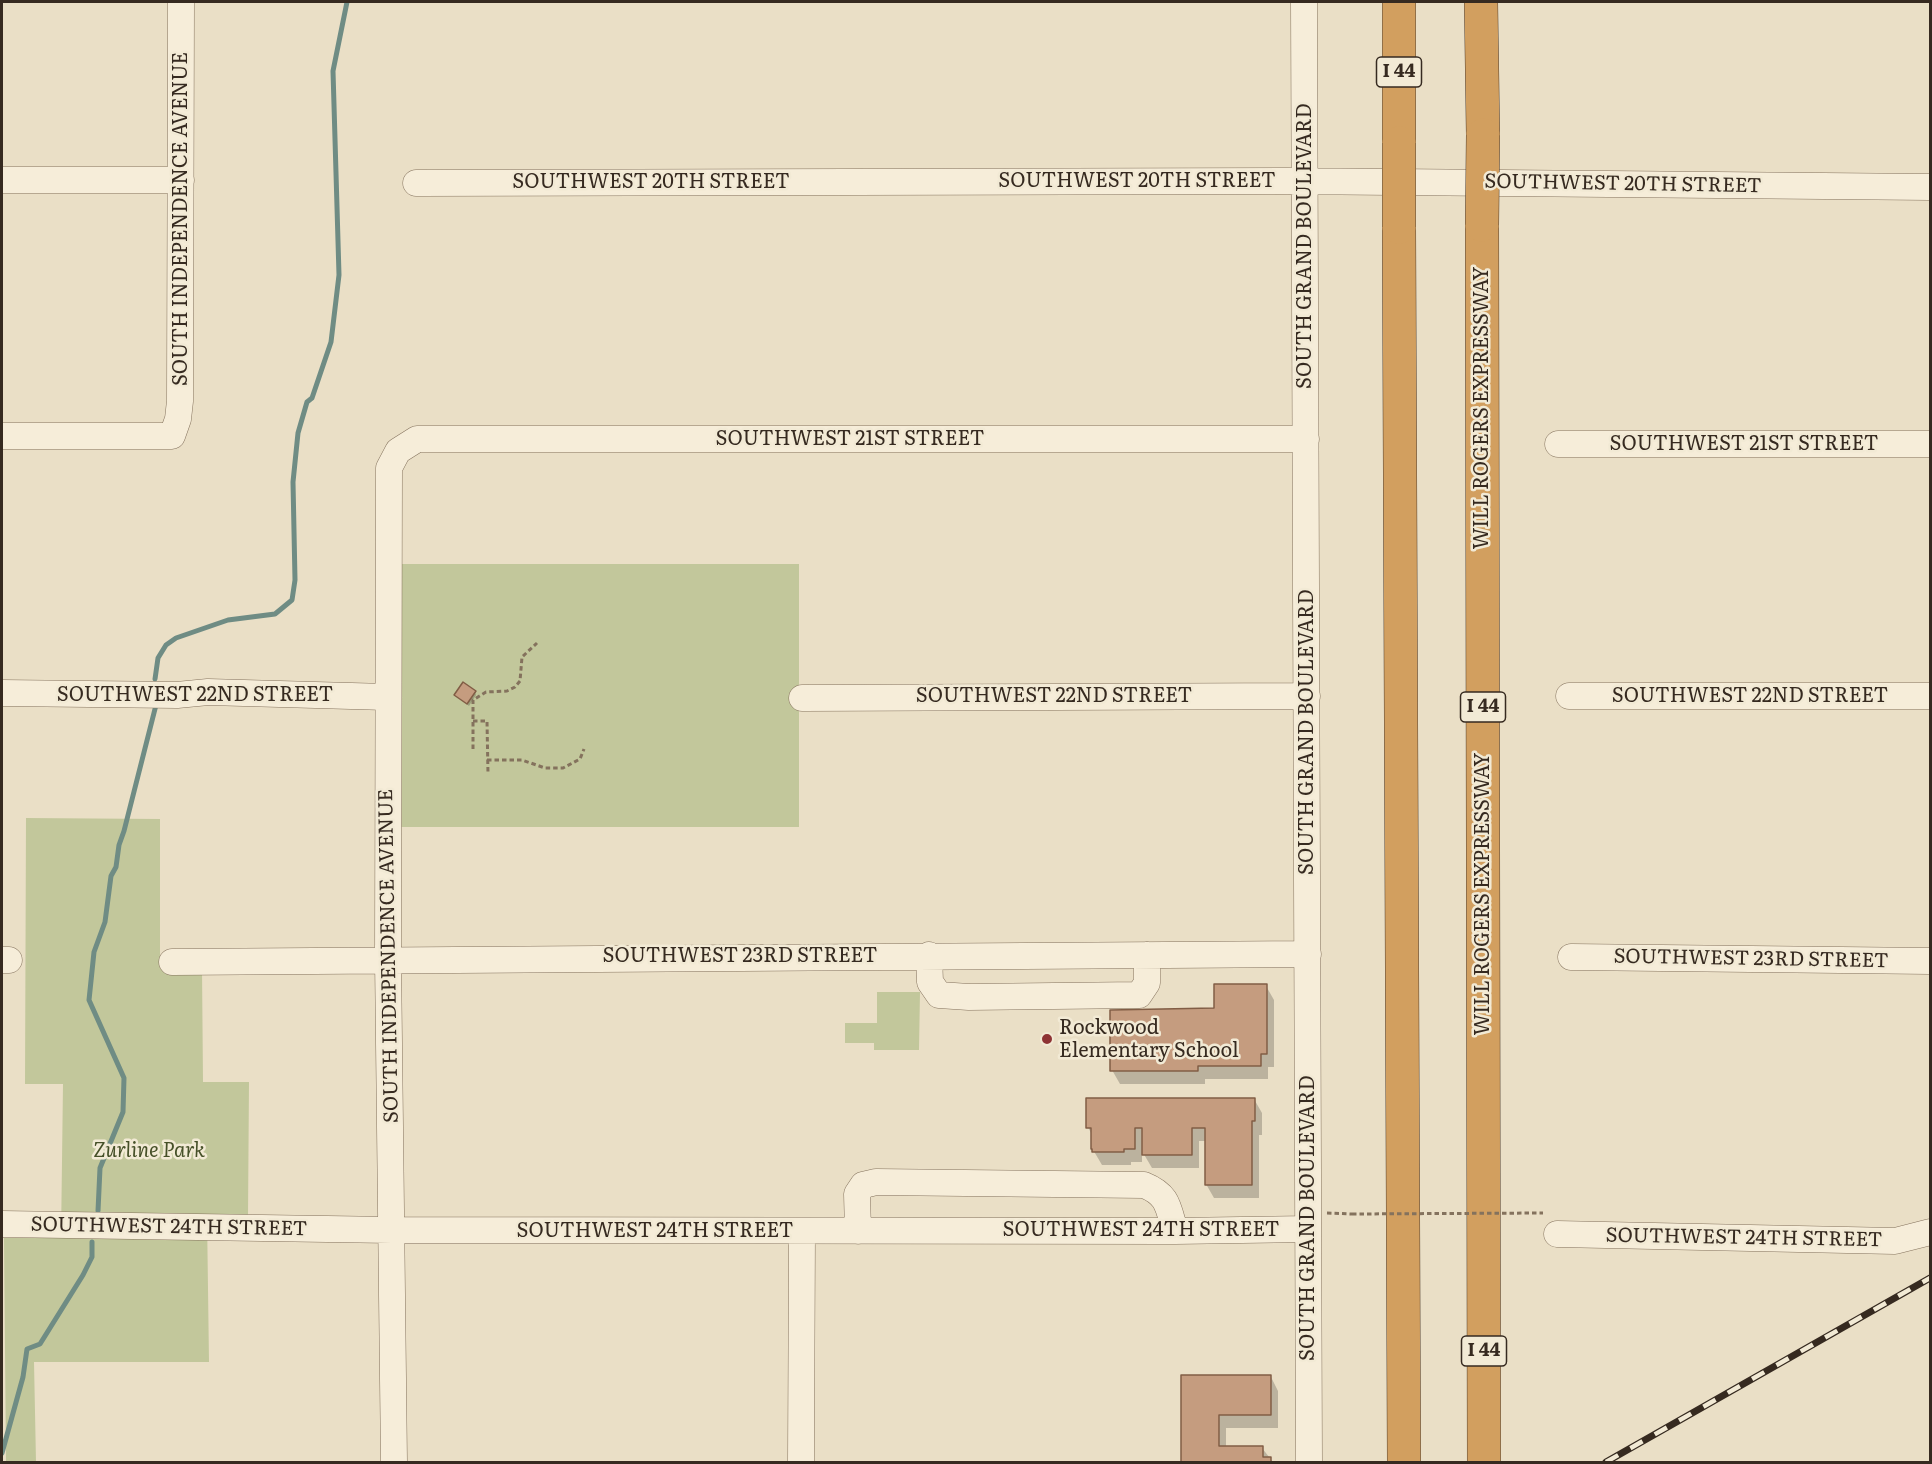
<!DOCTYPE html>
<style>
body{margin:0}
#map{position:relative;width:1932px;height:1464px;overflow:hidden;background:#eadfc6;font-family:Literata,serif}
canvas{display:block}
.frame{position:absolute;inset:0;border:3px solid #362a20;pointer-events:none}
</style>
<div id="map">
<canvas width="1932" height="1464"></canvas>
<div class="frame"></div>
</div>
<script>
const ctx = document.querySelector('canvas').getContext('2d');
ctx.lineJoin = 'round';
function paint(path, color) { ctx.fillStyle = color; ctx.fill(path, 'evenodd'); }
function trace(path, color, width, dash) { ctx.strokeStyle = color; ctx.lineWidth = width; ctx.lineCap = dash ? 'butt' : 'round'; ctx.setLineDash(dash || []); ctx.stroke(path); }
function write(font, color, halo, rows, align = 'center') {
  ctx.font = font + ' Literata,serif'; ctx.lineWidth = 5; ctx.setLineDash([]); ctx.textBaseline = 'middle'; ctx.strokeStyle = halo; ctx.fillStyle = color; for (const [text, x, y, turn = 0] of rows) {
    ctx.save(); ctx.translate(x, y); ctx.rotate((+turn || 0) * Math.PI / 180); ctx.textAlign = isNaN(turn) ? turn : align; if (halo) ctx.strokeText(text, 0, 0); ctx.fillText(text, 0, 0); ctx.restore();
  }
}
const green = new Path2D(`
 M398,564H799V827H398Z
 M26,818L160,819V969H202L203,1082H249L248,1215H207L209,1362H34L36,1462H6L4,1238H61L63,1084H25Z
 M877,992H920L919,1050H874V1043H845V1023H877Z`);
const shadow = new Path2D(`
 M475,692L476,695L469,706L456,695Z
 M1266,986L1274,1000V1067H1268V1079H1205V1084H1120L1112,1070L1216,1009Z
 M1254,1099L1262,1113V1135H1259V1198H1214L1206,1184V1141H1199V1168H1152L1142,1151V1162H1131V1165H1102L1092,1148V1135L1088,1127Z
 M1182,1377H1271L1278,1391V1428H1226V1448H1262L1273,1462H1182Z`);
const stream = new Path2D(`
 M155,679L158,658L166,645L176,638L228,620L275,614L292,600L295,580L293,482L298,433L307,402L312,398L331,342L339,275L333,71L347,2
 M98,1211L100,1168L123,1112L124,1078L89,1000L94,952L105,922L111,876L116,867L119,845L124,831L156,705
 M2,1453L23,1377L27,1349L40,1344L83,1275L92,1257V1242`);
const building = new Path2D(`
 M463,682L476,691L467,704L454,695Z
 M1214,984H1267V1054H1261V1066H1198V1071H1110V1010L1214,1008Z
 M1086,1098H1255V1121H1252V1185H1205V1128H1192V1155H1142V1128H1135V1149H1124V1152H1092V1149H1091V1128H1086Z
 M1181,1375H1271V1415H1219V1446H1263V1457H1271V1462H1181Z`);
const path = new Path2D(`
 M473,721H487L488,774
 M473,749V700L486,692L507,691L515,687L520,681L522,657L537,643
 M487,760H522L545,768H563L580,759L584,749
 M1327,1213L1352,1214`);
const minor = new Path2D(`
 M1304,2L1309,1462
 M2,180H181
 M416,183L1287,181L1930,187
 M2,436H172L178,419L180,401L181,2
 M1558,444H1930
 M2,693L177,695L208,692L387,697
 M1569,696H1930
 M802,698L1307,696
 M929,955L930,982L939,995L969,997L1139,995L1147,983V955
 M1571,957L1930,961
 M2,960H9
 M172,962L1308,954
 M2,1224L392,1230L1175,1231L1308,1229
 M858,1231L857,1194L863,1185L876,1182L1144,1185C1169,1195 1168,1208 1175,1231
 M1557,1234L1895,1241L1930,1232
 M394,1462L388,959L389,468L398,451L417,439H1306
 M801,1462L802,1231`);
const highway = new Path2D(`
 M1481,2L1483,135
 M1399,143V2
 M1482,225L1484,1462
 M1399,227L1404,1462`);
const rail = new Path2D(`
 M1606,1462L1930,1278`);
const pathBridge = new Path2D(`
 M1352,1214L1543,1213`);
const highwayBridge = new Path2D(`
 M1399,143V227
 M1482,225L1483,135`);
const markers = [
 [1047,1039,6,"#8e3334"]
];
const shields = [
 [1399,72,45],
 [1483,707,45],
 [1484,1351,45]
];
const shieldNames = [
 ["I 44",1399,72],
 ["I 44",1483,707],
 ["I 44",1484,1351]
];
const streetNames = [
 ["SOUTHWEST 20TH STREET",1137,181],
 ["SOUTHWEST 20TH STREET",651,182],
 ["SOUTHWEST 20TH STREET",1623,184,1],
 ["SOUTH INDEPENDENCE AVENUE",181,219,-90],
 ["SOUTH GRAND BOULEVARD",1305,246,-90],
 ["WILL ROGERS EXPRESSWAY",1482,408,-90],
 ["SOUTHWEST 21ST STREET",850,439],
 ["SOUTHWEST 21ST STREET",1744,444],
 ["SOUTHWEST 22ND STREET",195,695],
 ["SOUTHWEST 22ND STREET",1054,696],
 ["SOUTHWEST 22ND STREET",1750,696],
 ["SOUTH GRAND BOULEVARD",1307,732,-90],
 ["WILL ROGERS EXPRESSWAY",1483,894,-90],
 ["SOUTH INDEPENDENCE AVENUE",389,956,-91],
 ["SOUTHWEST 23RD STREET",740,956],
 ["SOUTHWEST 23RD STREET",1751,959,1],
 ["SOUTH GRAND BOULEVARD",1308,1218,-90],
 ["SOUTHWEST 24TH STREET",169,1227,1],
 ["SOUTHWEST 24TH STREET",1141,1230],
 ["SOUTHWEST 24TH STREET",655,1231],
 ["SOUTHWEST 24TH STREET",1744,1238,1]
];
const poiNames = [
 ["Rockwood",1059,1028],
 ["Elementary School",1059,1051]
];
const parkNames = [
 ["Zurline Park",149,1151]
];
paint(green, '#c2c79b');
paint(shadow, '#0003');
trace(stream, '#6f8c84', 5);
paint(building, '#c59c7f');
trace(building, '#815d45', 1.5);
trace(minor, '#84725d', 27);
trace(highway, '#524031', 34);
trace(path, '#84725d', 3, [4.5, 3]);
trace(minor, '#f6edd9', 26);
trace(highway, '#d29f5f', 33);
trace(rail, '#362a20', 7);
trace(rail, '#f2ead5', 4.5, [14]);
trace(highwayBridge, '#524031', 34, []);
trace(pathBridge, '#84725d', 3, [4.5, 3]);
trace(highwayBridge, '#d29f5f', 33);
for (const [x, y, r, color] of markers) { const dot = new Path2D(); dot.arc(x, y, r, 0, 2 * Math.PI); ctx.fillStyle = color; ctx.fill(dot); trace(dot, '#f2ead5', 2); }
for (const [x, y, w] of shields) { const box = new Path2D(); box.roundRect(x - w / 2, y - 15, w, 30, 4.5); ctx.fillStyle = '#f2ead5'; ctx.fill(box); trace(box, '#362a20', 1.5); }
write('bold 18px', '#362a20', null, shieldNames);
write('20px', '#362a20', '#f2ead5', streetNames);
write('20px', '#362a20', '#f2ead5', poiNames, 'left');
write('italic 20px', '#465028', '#f2ead5', parkNames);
</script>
